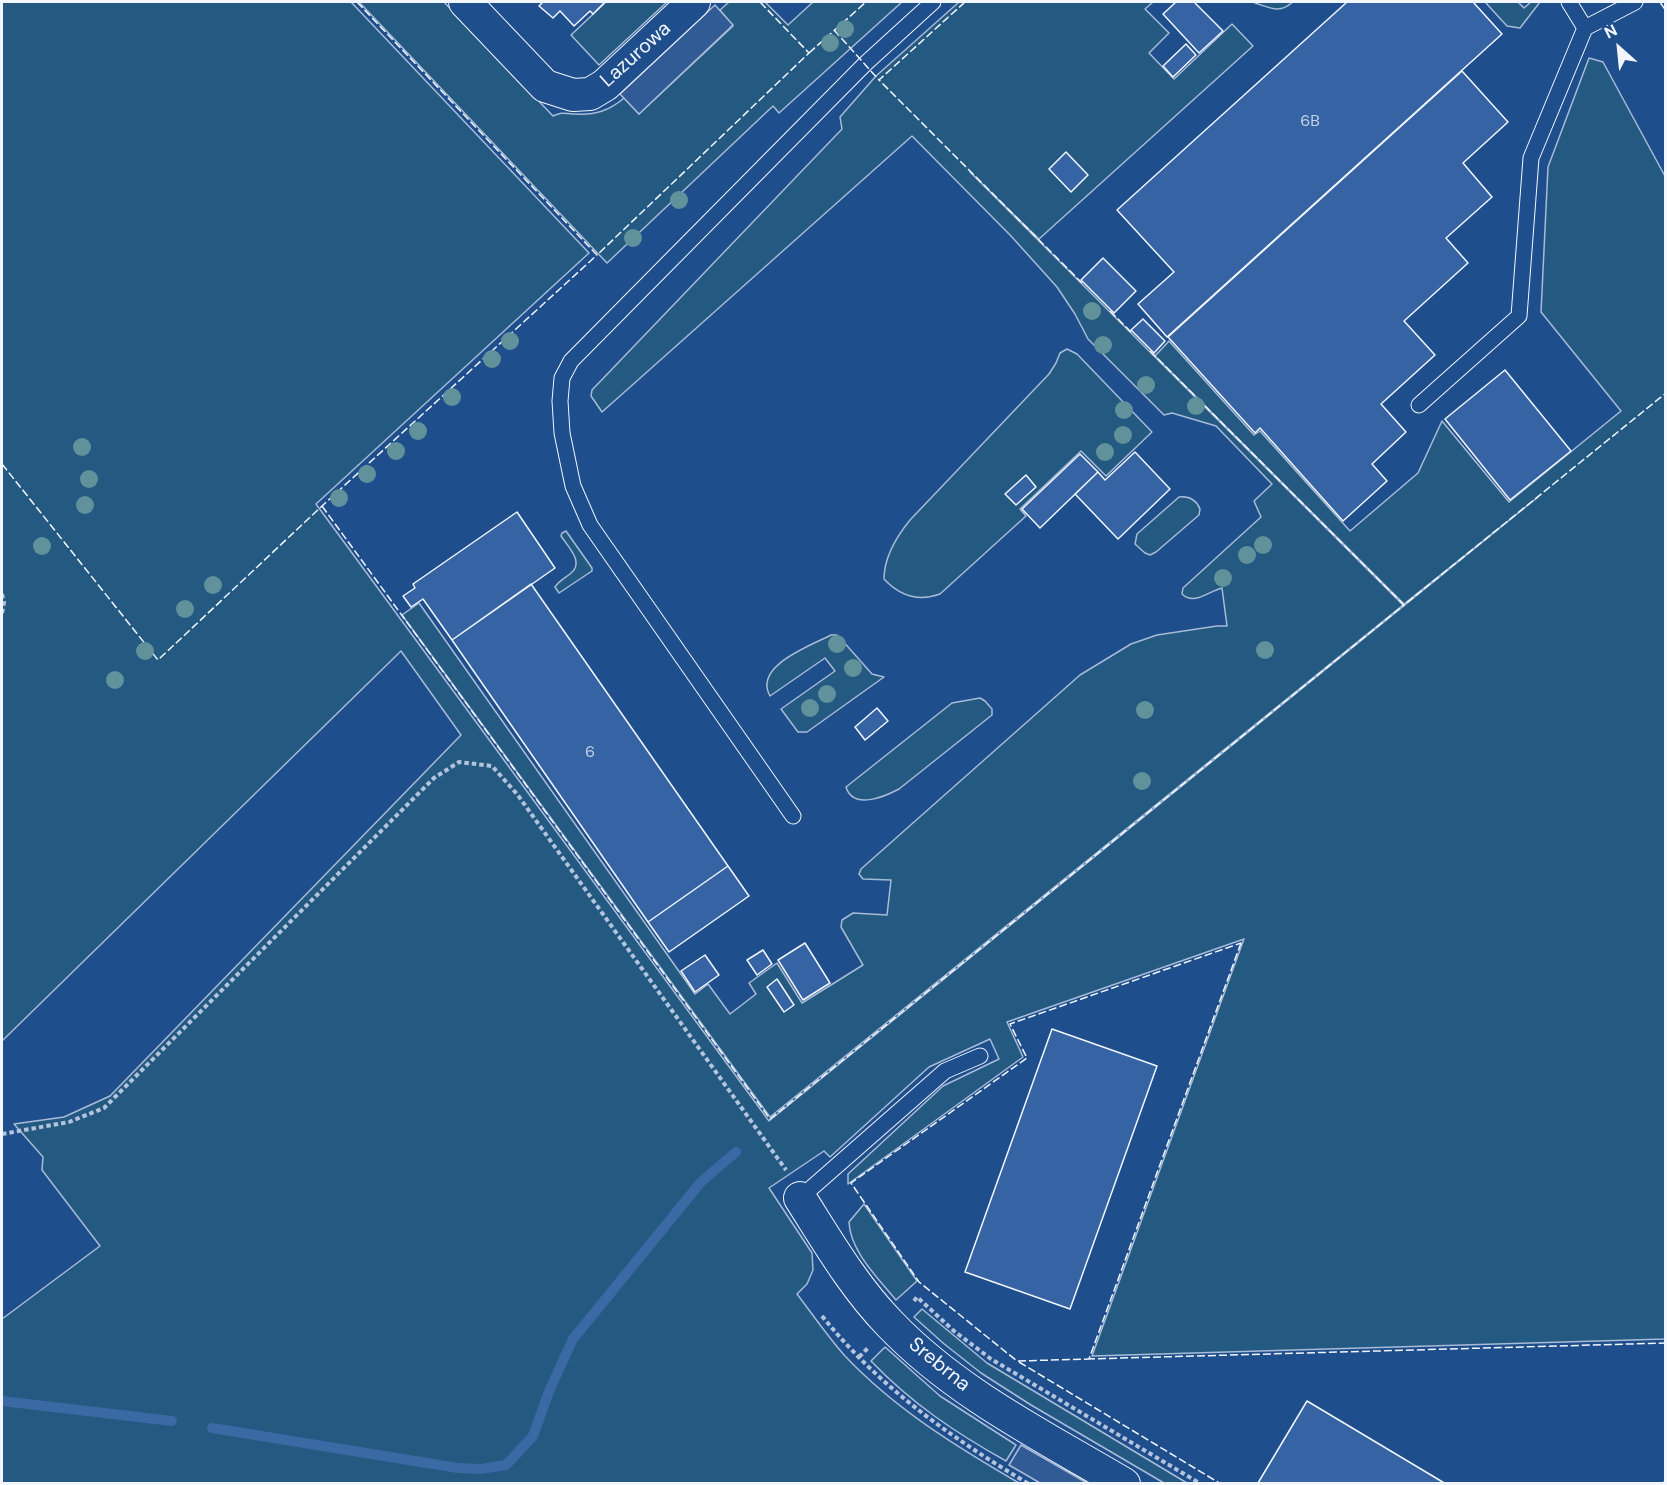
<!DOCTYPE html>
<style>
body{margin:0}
#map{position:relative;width:1667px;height:1485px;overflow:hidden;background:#1f4e8c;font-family:"DM Sans",sans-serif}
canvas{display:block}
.frame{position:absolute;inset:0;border:3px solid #f2f6ff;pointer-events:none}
.north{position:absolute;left:1589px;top:18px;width:60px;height:60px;-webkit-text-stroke:4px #1f4e8c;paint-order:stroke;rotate:333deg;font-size:16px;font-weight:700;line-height:24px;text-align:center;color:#f2f6ff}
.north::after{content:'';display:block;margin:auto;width:21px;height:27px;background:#f2f6ff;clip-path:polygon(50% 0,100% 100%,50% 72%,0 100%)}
</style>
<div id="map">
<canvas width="1667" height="1485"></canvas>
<div class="frame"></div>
<div class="north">N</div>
</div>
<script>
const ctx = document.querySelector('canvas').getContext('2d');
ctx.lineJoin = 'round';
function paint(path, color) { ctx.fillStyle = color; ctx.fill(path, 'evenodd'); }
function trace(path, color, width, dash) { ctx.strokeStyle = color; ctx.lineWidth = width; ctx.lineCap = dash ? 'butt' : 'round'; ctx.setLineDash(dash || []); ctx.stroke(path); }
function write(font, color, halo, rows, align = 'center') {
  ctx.font = font + ' "DM Sans",sans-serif'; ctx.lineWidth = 4.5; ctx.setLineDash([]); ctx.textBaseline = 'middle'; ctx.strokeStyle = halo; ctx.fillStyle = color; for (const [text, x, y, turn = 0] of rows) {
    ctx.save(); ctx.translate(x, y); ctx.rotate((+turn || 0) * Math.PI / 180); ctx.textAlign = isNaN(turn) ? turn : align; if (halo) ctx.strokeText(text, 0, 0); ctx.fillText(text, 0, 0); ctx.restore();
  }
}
const green = new Path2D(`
 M2,2H351L589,253L316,504L769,1121L1538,497L1404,604L1155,356L1169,341L1254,435L1260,431L1350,531L1418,473L1442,421L1509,502L1621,411L1541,312L1548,167L1589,58L1603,62L1666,178L1665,1339L1092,1356L1244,939L1007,1022L1023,1057L848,1184V1174L943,1086L999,1059L990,1039L929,1067L830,1157L824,1151L769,1188L812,1253L813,1270L807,1284L797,1294C813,1315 828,1337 845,1356C895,1409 957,1447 1019,1483H2V1319L100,1246L42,1170L43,1157L14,1124L64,1117L110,1096L461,735L401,651L2,1041Z
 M359,2H444L553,116C563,111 565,114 576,114C595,115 609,111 624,98L639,114L733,26L720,10L729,2H765L788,25L813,2H902L779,113L773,106L607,263Z
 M606,2H667L599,65L571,35Z
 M959,2H1153L1145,9L1169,33L1149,53L1174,79L1232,24L1253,46L1039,239L970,172L1403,605L770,1117L402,615L419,603L695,994L708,984L730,1014L756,994L749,983L777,963L802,1003L863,965L841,927L842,920L853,913L887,915L891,880L863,879L859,874L861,869L1080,675L1131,644L1157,635L1217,626H1227L1222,588C1209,591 1194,606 1182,594L1183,588L1261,517L1254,501L1272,484L1216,426L1172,413L1164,415L1088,339L1075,314L1057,287L1011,236L912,136L602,412L591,396L592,390L842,129L840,117L876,76Z
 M1257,2H1293C1279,14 1271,8 1255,3Z
 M1485,2H1518L1524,8L1531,2H1540L1520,28L1507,26Z
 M1067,349L1077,354L1152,432L1106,476L1081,451L1020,509L1026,516L940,594C918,602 899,595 884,579C884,557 897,536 910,520L1049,374L1056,363L1060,353Z
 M1179,497C1189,496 1196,499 1200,509L1199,515L1156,552L1150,555L1145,553L1135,544L1137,534Z
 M566,531L592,568V571L559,593L555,587C559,581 565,578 570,574C585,563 569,548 561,536L562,533Z
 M831,635H837L841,639L872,674L884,677L807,732H798L781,709L835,671L825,658L770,696C753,666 810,646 831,635Z
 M980,698L985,701L992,709V715L899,789C884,797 853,810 846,787L952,703Z
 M864,1204L917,1281L896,1300C878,1278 850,1251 849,1222Z
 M922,1309L987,1363L1187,1483H1164L1031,1405L981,1373L943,1343L914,1317Z
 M885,1347L940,1396L1016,1445L1006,1461C956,1433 911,1403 871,1361Z`);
const parking = new Path2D(`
 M715,5L733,25L639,114L620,94Z
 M1021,1445L1087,1483H1040L1009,1465Z`);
const stream = new Path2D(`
 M2,1401L172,1421
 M212,1428L458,1468L481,1469L506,1465L533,1436L550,1389L573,1339L701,1182L736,1152`);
const building = new Path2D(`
 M543,2H605L593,14L590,11L574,26L560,11L553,18L539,6Z
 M1176,2H1194L1223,31L1199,53L1163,14Z
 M1347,2H1473L1502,34L1167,337L1138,304L1174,272L1117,210Z
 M1186,44L1196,55L1173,77L1163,66Z
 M1462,71L1508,122L1463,163L1492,197L1446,238L1468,263L1404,321L1435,355L1381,404L1406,432L1372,464L1387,481L1343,521L1260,428L1255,433L1168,337Z
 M1066,152L1088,175L1071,192L1049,169Z
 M1103,258L1136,291L1114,313L1081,280Z
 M1143,319L1165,341L1154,353L1131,330Z
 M1505,370L1571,451L1510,500L1445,419Z
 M1135,452L1170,489L1118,539L1075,494L1098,472L1105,480Z
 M1080,454L1098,472L1040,528L1022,509Z
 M1026,475L1036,487L1016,505L1005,494Z
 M517,512L555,568L452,640L423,599L411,607L403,596L415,588L413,584Z
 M531,584L728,866L648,922L452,640Z
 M877,708L888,721L865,740L855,727Z
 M728,866L749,896L669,952L648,922Z
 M805,943L830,983L803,1000L778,960Z
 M763,950L772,964L757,975L747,960Z
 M705,955L719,975L695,992L681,971Z
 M777,979L794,1005L784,1012L767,987Z
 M1052,1029L1157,1066L1070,1309L965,1272Z
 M1307,1401L1446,1484L1258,1483Z`);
const path = new Path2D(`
 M2,594L4,602L2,614
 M2,1134L69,1122L104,1108L434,778L459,762L492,766L517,794L786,1170
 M914,1301L917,1297L954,1331L991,1359L1201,1484
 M822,1316C880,1388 950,1437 1029,1484
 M859,1357L869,1347`);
const lane = new Path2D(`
 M1569,2L1585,28
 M1419,405L1519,316L1531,158L1585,28L1635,2
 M793,816L590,525L573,486L562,433L560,401L562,378L571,361L865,64L933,2
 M800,1198L945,1071L980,1056`);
const street = new Path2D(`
 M465,2L545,86L573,95L590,94L605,85L694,2
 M800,1198C828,1242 854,1287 890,1324C956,1393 1043,1436 1124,1484`);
const fence = new Path2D(`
 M357,2L597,255L809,53L760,2
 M965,2L879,80L1082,283
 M1660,2L1666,11
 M834,30L879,80
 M809,53L866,2
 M1110,311L1133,334
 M1150,351L1404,605L1666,393
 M2,464L158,660L322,506L597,255
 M322,506L770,1119L1404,605
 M1241,943L1089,1359L1017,1361L919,1282L851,1183L1027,1058L1010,1024Z
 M1087,1359L1666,1343
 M1019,1362L1221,1484
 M1663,1484L1666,1479`);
const trees = [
 [845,29],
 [830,43],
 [679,200],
 [633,238],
 [1092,311],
 [510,341],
 [1103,345],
 [492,359],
 [1146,385],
 [452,397],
 [1196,406],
 [1124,410],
 [418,431],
 [1123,435],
 [82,447],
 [396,451],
 [1105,452],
 [367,474],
 [89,479],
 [339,498],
 [85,505],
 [1263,545],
 [42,546],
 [1247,555],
 [1223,578],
 [213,585],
 [185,609],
 [837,644],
 [1265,650],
 [145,651],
 [853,668],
 [115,680],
 [827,694],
 [810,708],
 [1145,710],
 [1142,781]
];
const numberNames = [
 ["6B",1310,122],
 ["6",590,753]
];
const streetNames = [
 ["Lazurowa",636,55,-42],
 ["Srebrna",939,1365,39]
];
paint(green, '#245a82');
trace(green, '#a8bbd7', 1.5);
paint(parking, '#305b95');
trace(parking, '#a8bbd7', 1.5);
trace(stream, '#3b69a3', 10);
paint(building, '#3563a3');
trace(building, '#f2f6ff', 1.5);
trace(lane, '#f2f6ff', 17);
trace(street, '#f2f6ff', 34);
trace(path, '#b3c4dc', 4, [4.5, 3]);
trace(lane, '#1f4e8c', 15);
trace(street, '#1f4e8c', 32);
trace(fence, '#f2f6ff', 1.5, [8, 3]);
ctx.fillStyle = '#61919a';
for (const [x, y] of trees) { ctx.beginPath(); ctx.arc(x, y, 9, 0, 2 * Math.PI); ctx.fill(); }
write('16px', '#c3d1e8', null, numberNames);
write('20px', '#f2f6ff', '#1f4e8c', streetNames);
</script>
